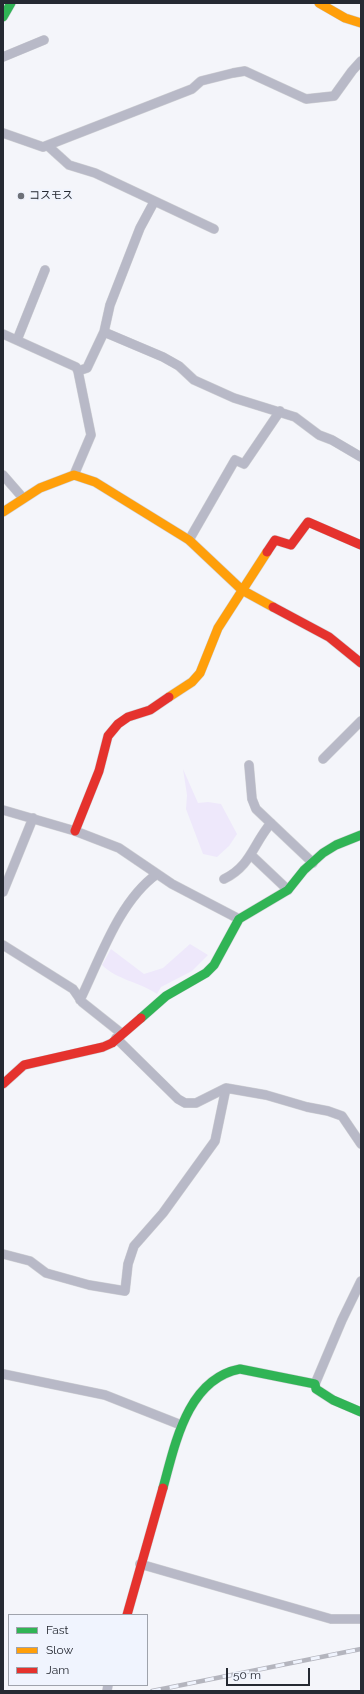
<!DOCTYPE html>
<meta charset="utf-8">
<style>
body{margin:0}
#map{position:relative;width:364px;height:1694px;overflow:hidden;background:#f4f5fa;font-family:Raleway,sans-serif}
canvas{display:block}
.frame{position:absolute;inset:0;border:4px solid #252932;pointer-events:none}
.legend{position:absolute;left:8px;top:1614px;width:140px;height:72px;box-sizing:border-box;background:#f0f4fe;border:1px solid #9fa3ac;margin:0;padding:5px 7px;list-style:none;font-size:12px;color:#252932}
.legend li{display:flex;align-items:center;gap:8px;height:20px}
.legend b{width:20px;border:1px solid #9fa3ac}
.scale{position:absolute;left:226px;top:1668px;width:84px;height:18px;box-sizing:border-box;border:2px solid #252932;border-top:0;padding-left:5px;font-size:12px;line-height:14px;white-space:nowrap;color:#252932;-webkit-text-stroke:3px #f0f4fe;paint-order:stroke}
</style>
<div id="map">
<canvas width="364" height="1694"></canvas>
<div class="frame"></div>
<ul class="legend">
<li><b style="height:5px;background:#30b455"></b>Fast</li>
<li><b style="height:5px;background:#ff9f0a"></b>Slow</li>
<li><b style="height:5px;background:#e5322d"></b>Jam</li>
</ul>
<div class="scale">50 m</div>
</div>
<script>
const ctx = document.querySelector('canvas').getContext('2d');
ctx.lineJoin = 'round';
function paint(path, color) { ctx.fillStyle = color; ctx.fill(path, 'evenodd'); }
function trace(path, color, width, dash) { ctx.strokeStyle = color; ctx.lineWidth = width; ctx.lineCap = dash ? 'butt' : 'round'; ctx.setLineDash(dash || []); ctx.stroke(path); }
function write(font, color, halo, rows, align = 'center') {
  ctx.font = font + ' Raleway,"Noto Sans JP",sans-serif'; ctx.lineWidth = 3.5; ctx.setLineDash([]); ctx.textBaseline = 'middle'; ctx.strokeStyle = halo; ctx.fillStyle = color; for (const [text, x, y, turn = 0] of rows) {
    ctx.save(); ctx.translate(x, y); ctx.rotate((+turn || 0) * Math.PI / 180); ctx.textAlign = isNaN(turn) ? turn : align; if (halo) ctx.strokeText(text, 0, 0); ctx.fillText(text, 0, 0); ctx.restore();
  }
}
const green = new Path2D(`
 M183,769L198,803L208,802L221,804L237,834L229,846L217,857L203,854L186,809L187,795Z
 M190,944L208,955L192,971L161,987L157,994C140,982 117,980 102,965L111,949L144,974L163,968Z`);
const street = new Path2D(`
 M3,57L44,40
 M3,133L43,147L192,89L201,81L233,73L245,71L306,99L334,96L352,71L361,61
 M48,146L69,165L95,173L214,229
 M104,332L163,357L179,366L194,380L234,398L295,417L319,435L332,440L361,457
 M3,334L76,367L78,371L91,435L74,475
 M17,340L45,270
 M78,371L87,368L104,332L110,305L140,228L154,202
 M3,475L23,498
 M189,540L235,460L244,464L280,411
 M323,759L361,721
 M249,765L252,799L256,809L313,863
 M3,810L75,831L119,848L172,884L239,919
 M251,855L288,890
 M224,879C251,866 253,844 271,823
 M3,892L33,818
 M3,945L73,989L82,1002L121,1033
 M80,1000C100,959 119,901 157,874
 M116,1038L178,1099L185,1103H196L226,1088L266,1095L307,1107L328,1111L342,1116L361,1144
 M3,1254L30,1261L46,1273L89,1285L125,1291L128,1264L134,1246L163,1213L215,1141L226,1088
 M3,1374L105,1395L181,1425
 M315,1384L342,1320L361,1281
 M140,1564L331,1619H361
 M107,1691L108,1685`);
const fast = new Path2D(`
 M3,17L11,3
 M141,1018L166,996L206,973L214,965L239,919L288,890L304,870L323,853L336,845L361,835
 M163,1488C175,1445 187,1379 240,1369L315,1384L316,1389L333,1400L361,1412`);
const slow = new Path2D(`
 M319,3L345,18L361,23
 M3,512L40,488L74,475L95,482L189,540L242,590L273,607
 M169,697L192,682L200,673L218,628L267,552`);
const jam = new Path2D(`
 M267,552L275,540L291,545L308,522L361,545
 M273,607L329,637L361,663
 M75,831L99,771L108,736L118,724L128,717L150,710L169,697
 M3,1084L24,1065L103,1047L112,1043L141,1018
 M127,1615L163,1488`);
const rail = new Path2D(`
 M152,1691L361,1649`);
const markers = [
 [21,196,4,"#6d7078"]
];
const poiNames = [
 ["コスモス",29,196]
];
paint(green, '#eee8fb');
trace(street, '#d0d1d5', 10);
trace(fast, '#d0d1d5', 10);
trace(slow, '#d0d1d5', 10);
trace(jam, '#d0d1d5', 10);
trace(street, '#b8b9c7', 9);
trace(fast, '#30b455', 9);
trace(slow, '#ff9f0a', 9);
trace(jam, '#e5322d', 9);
trace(rail, '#b4b5be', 4.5);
trace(rail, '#f0f4fe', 3, [9]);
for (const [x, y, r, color] of markers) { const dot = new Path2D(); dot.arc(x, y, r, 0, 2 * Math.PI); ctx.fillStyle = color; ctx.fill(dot); trace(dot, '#f0f4fe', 1.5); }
write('11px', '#252932', '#f0f4fe', poiNames, 'left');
</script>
